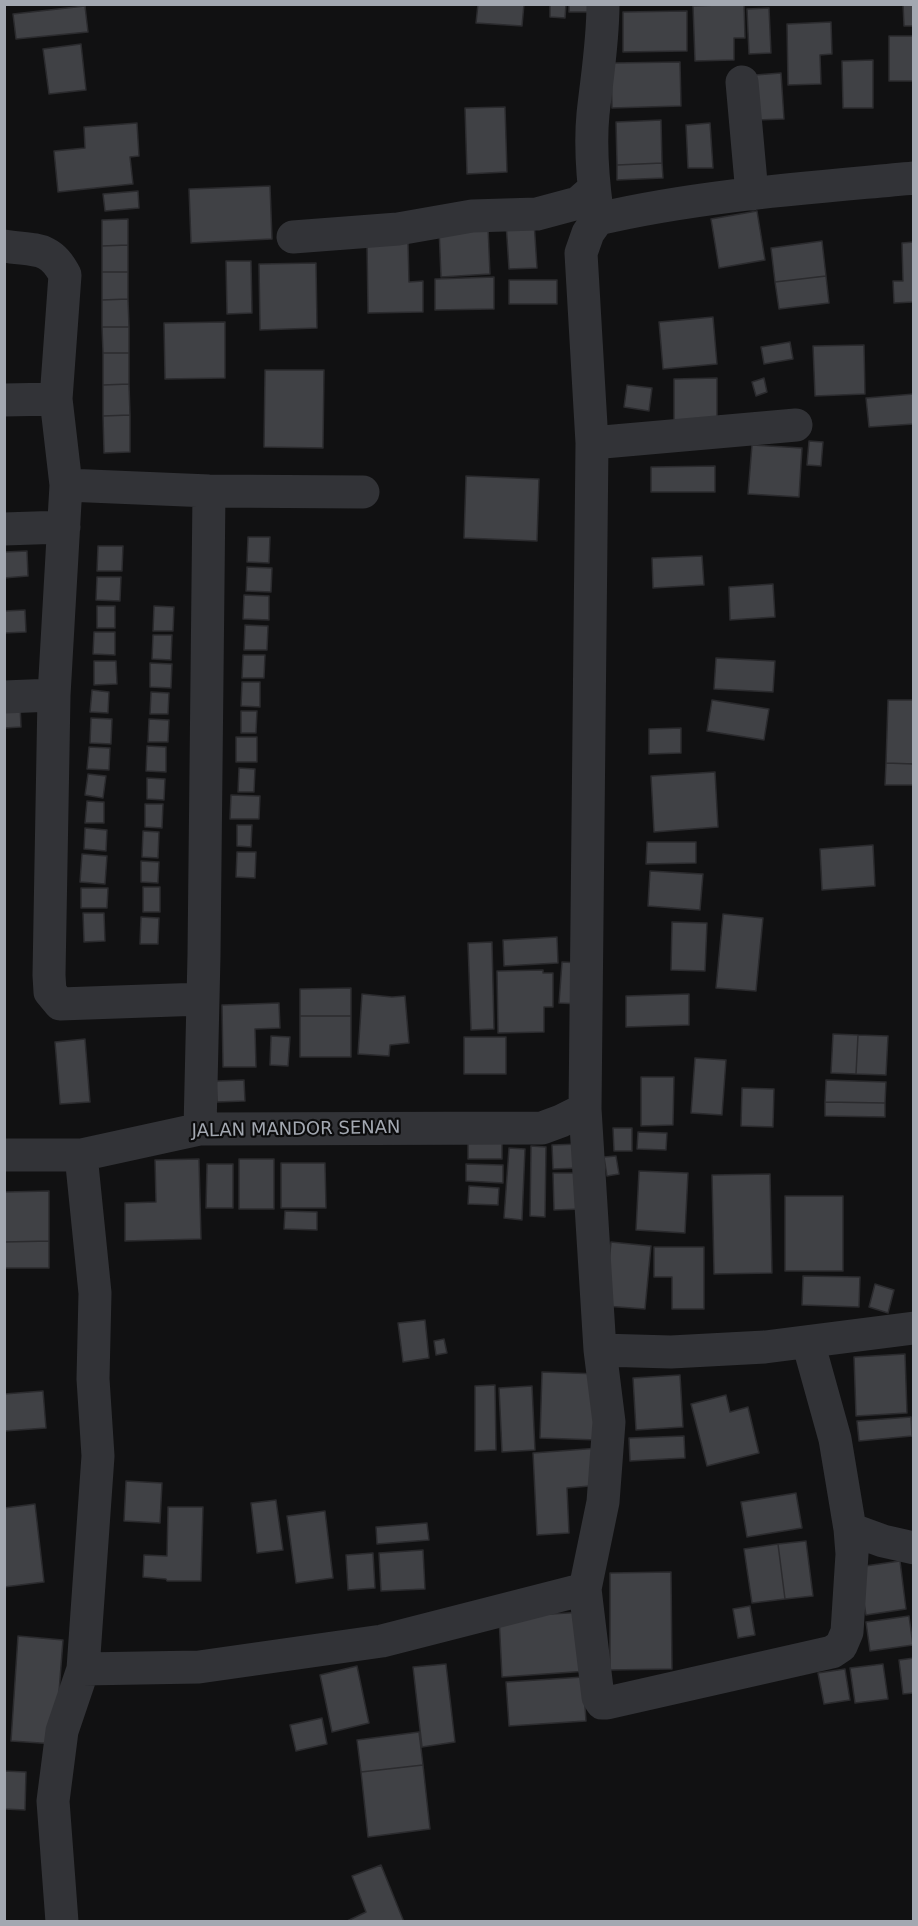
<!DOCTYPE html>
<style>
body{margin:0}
#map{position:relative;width:918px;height:1926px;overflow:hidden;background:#111112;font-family:"DejaVu Sans",sans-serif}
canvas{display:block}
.frame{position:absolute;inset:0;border:6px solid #a3a8b1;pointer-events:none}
</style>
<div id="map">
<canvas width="918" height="1926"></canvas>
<div class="frame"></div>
</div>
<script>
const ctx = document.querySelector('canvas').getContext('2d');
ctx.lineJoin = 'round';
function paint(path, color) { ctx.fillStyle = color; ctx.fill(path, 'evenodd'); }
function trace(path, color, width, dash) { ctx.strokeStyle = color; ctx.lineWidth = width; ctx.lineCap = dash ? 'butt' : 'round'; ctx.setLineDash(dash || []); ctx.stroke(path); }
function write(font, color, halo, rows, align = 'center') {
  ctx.font = font + ' "DejaVu Sans",sans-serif'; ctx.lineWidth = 4.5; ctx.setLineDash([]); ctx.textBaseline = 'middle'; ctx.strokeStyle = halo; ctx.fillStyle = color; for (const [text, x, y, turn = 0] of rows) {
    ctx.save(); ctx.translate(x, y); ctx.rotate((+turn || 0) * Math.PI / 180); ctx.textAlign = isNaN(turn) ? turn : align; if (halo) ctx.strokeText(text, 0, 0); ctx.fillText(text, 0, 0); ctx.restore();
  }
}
const building = new Path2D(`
 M478,4H524L522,26L476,23Z
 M550,4H566L565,18L550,17Z
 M569,4H596V12H569Z
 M744,4L745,38H734V60L695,61L693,6Z
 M903,4H914V26H904Z
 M85,6L88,32L16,39L13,14Z
 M769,8L771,53L749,54L747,9Z
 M687,11V51L623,52V12Z
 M831,22L832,54L820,55L821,84L788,85L787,24Z
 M889,36H914V81H889Z
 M81,44L86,90L49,94L43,49Z
 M873,60V108H843L842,61Z
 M680,62L681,106L612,108L611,63Z
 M781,73L784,119L757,120L755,75Z
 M505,107L507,172L467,174L465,108Z
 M661,120L662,163L617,165L616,122Z
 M137,123L139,156L130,157L133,184L58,192L54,151L85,148L84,127Z
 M710,123L713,168H688L686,125Z
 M662,163L663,178L617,180V165Z
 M270,186L272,239L191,243L189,189Z
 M138,191L139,208L105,211L103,194Z
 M757,211L765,260L719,268L711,219Z
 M128,219V245L102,246V220Z
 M534,221L537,268L509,269L506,223Z
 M488,226L490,274L441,277L439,228Z
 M822,241L826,276L775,282L771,248Z
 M408,242L409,282L423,281V312L368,313L367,243Z
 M914,242V302L894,303L893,281H903L902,243Z
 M128,245V272H102V246Z
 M226,261H251L252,313L227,314Z
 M316,263L317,328L260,330L259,264Z
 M102,272H128V299L102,300Z
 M826,276L829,303L779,309L775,282Z
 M494,277V309L435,310V279Z
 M509,280H557V304H509Z
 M128,299L129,327H102V300Z
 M713,317L717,364L663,369L659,322Z
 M225,322V378L165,379L164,323Z
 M102,327H129V353H103Z
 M790,342L793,359L764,364L761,347Z
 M864,345L865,394L815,396L813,346Z
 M103,353H129V384L103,385Z
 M265,370H324L323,448L264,447Z
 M717,378V419L674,420V379Z
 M764,378L767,392L756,396L752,382Z
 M129,384L130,415L103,416V385Z
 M627,385L652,388L649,411L624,407Z
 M914,394V424L869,427L866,398Z
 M130,415V452L104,453L103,416Z
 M809,441L823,442L821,466L807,465Z
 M752,445L802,448L799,497L748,494Z
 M715,466V492H651V467Z
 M466,476L539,479L537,541L464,538Z
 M248,537H270L269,563L247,562Z
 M98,546H123L122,571H97Z
 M27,551L28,576L4,578V552Z
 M702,556L704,585L653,588L652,558Z
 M247,567L272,568L271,592L246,591Z
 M97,577H121L120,601L96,600Z
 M773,584L775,617L730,620L729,587Z
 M244,595L269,596V620L243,619Z
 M97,606H115V628H97Z
 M154,606L174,607L173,631H153Z
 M25,610L26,632L4,633V611Z
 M245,625L268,626L267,650H244Z
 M94,632H115V655L93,654Z
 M153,635H172L171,660L152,659Z
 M243,655H265L264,678H242Z
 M716,658L775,661L773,692L714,689Z
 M94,661H116L117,684L94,685Z
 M150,663L172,664L171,688L150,687Z
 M242,682H260V707L241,706Z
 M92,690L109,692L108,713L90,712Z
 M151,692L169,693L168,714H150Z
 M712,700L769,709L764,740L707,731Z
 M888,700H914V764L886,763Z
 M20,704L21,727L4,728V705Z
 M241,711H257L256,733H241Z
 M91,718L112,719L111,744L90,743Z
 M149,719L169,720L168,742H148Z
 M681,728V753L649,754V729Z
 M236,737H257V762H236Z
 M147,746L166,747V772L146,771Z
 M89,747L110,748L109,770L87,769Z
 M886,763L914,764V785H885Z
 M239,768L255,769L254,792H238Z
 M715,772L718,827L654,832L651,776Z
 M88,774L106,776L103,798L85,795Z
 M147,778L165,779L164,800L147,799Z
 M231,795L260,796L259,819H230Z
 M87,801L104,802V823H85Z
 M145,804H163L162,828L145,827Z
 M237,825H252L251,847L237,846Z
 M85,828L107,830L106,851L84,849Z
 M143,831L159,832L158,858L142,857Z
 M647,842H696V863L646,864Z
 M873,845L875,886L822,890L820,849Z
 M237,852H256L255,878L236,877Z
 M82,854L107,856L105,884L80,882Z
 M141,861L159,862L158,883L141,882Z
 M650,871L703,874L700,910L648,906Z
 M143,887H160V912H143Z
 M81,888H108L107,908H81Z
 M83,913H104L105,941L84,942Z
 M723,914L763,918L756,991L716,988Z
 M141,917L159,918L158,944H140Z
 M672,922L707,923L705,971L671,970Z
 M557,937L558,963L504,966L503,940Z
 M492,942L494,1029L471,1030L468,943Z
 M562,962L583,963L581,1004L559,1003Z
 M543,970V973H553V1007H544V1032L498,1033L497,971Z
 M351,988V1016H300V989Z
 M362,994L392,997L405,996L409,1043L390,1045L389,1056L358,1054Z
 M689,994V1025L626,1027V996Z
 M279,1003L280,1028L255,1029L256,1067H223L222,1005Z
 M300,1016H351V1057H300Z
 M833,1034L858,1035L856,1074L831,1073Z
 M858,1035L888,1036L886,1075L856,1074Z
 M271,1036L290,1037L288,1066L270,1065Z
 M464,1037H506V1074H464Z
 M85,1039L90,1102L60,1104L55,1042Z
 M695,1058L726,1060L722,1115L691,1113Z
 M641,1077H674L673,1125L641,1126Z
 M244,1080L245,1101L217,1102L216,1081Z
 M826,1080L886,1082L885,1103L825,1102Z
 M742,1088L774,1089L773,1127L741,1126Z
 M825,1102L885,1103V1117L825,1116Z
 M613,1128H632V1151H614Z
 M638,1132L667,1133L666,1150L637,1149Z
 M468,1142L502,1143V1159H468Z
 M579,1144L580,1168L553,1169L552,1145Z
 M531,1146L546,1147L545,1217L530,1216Z
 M509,1148L525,1149L522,1220L504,1218Z
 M616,1156L619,1174L607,1176L604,1157Z
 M199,1159L201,1239L125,1241V1203L156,1202L155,1160Z
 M239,1159H274V1209H239Z
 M281,1163H325L326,1208H281Z
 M207,1164H233V1208H206Z
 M466,1164L503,1165V1183L466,1181Z
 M639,1171L688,1173L685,1233L636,1230Z
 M553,1173H582L583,1209L554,1210Z
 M770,1174L772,1273L714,1274L712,1175Z
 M469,1186L499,1188L498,1205L468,1204Z
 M49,1191V1241L5,1242V1192Z
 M785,1196H843V1271H785Z
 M285,1211L317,1212V1230L284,1229Z
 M49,1241V1268H5V1242Z
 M611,1242L651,1246L645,1309L605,1306Z
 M654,1247H704V1309H672V1277H654Z
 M803,1276L860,1277L859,1307L802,1305Z
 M875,1284L894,1290L888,1313L869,1307Z
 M425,1320L429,1358L403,1362L398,1323Z
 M444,1339L447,1353L436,1355L434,1341Z
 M905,1354L907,1413L856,1416L854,1357Z
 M542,1372L600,1374L597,1440L540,1438Z
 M680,1375L683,1427L636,1430L633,1378Z
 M495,1385L496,1450L475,1451V1386Z
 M532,1386L535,1450L502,1452L499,1388Z
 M43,1391L46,1428L4,1431V1394Z
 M726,1395L730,1412L748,1407L759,1453L707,1466L691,1404Z
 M911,1417L912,1436L859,1441L857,1421Z
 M684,1436L685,1458L630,1461L629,1438Z
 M599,1448L601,1485L567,1488L569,1533L537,1535L533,1453Z
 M126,1481L162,1483L160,1523L124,1521Z
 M796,1493L802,1528L747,1537L741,1502Z
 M276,1500L283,1550L257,1553L251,1503Z
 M35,1504L44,1582L4,1587V1508Z
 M168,1507H203L201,1581H167L166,1579L143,1577L144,1555L167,1556Z
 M325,1511L333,1578L296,1583L287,1516Z
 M427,1523L429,1540L377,1544L376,1527Z
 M806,1541L813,1596L785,1599L778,1544Z
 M778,1544L785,1599L752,1603L744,1549Z
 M423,1550L425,1589L381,1591L379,1553Z
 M373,1553L375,1588L348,1590L346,1555Z
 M900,1561L906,1609L866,1615L858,1567Z
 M671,1572L672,1669L610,1670V1573Z
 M750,1606L755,1635L738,1638L733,1609Z
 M585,1612L588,1671L502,1677L499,1617Z
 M909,1616L913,1645L870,1651L866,1622Z
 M18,1636L63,1640L55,1744L11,1741Z
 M914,1658V1693L903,1694L899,1660Z
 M446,1664L455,1742L422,1747L413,1667Z
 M883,1664L888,1699L855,1703L850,1668Z
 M357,1666L369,1723L332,1732L320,1675Z
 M845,1669L850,1700L824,1704L818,1673Z
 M583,1677L586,1721L509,1726L506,1682Z
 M322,1718L327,1744L296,1751L290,1725Z
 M419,1732L423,1765L361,1772L357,1740Z
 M423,1765L430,1829L368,1837L361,1772Z
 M4,1771L26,1772L25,1810L4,1809Z
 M381,1865L404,1922H345L366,1912L352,1876Z`);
const minor = new Path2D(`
 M742,82L752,194
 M914,178C808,188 701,195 598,219L588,233L581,253L592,443L585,1109L600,1350L671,1352L765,1347L914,1328
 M597,211C593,181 590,145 593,114C597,77 603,42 603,4
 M293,237L398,229L472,216L537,214L578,203L594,189
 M4,246C34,251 50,245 65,275L56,399L66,485L54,695L49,975L50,992L60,1004L203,999
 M4,400L56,399
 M592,443L796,425
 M66,485L209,491L363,492
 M4,529L64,527
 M4,697L54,695
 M200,1129L204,955L209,491
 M4,1155H81L200,1129L542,1128L561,1121L585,1109
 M600,1350L609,1422L603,1502L585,1589L598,1697L602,1703H607L832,1652L841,1646L847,1632L852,1554L850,1529L835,1439L808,1342
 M850,1529L883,1541L914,1548
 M83,1669L199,1667L382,1641L585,1589
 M62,1922L53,1801L62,1731L83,1669L98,1456L93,1379L95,1293L81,1155`);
const streetNames = [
 ["JALAN MANDOR SENAN",296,1130,-1]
];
paint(building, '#404145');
trace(building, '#2b2b2e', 1.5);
trace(minor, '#323337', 33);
write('18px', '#a3a8b1', '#0c0c0d', streetNames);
</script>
